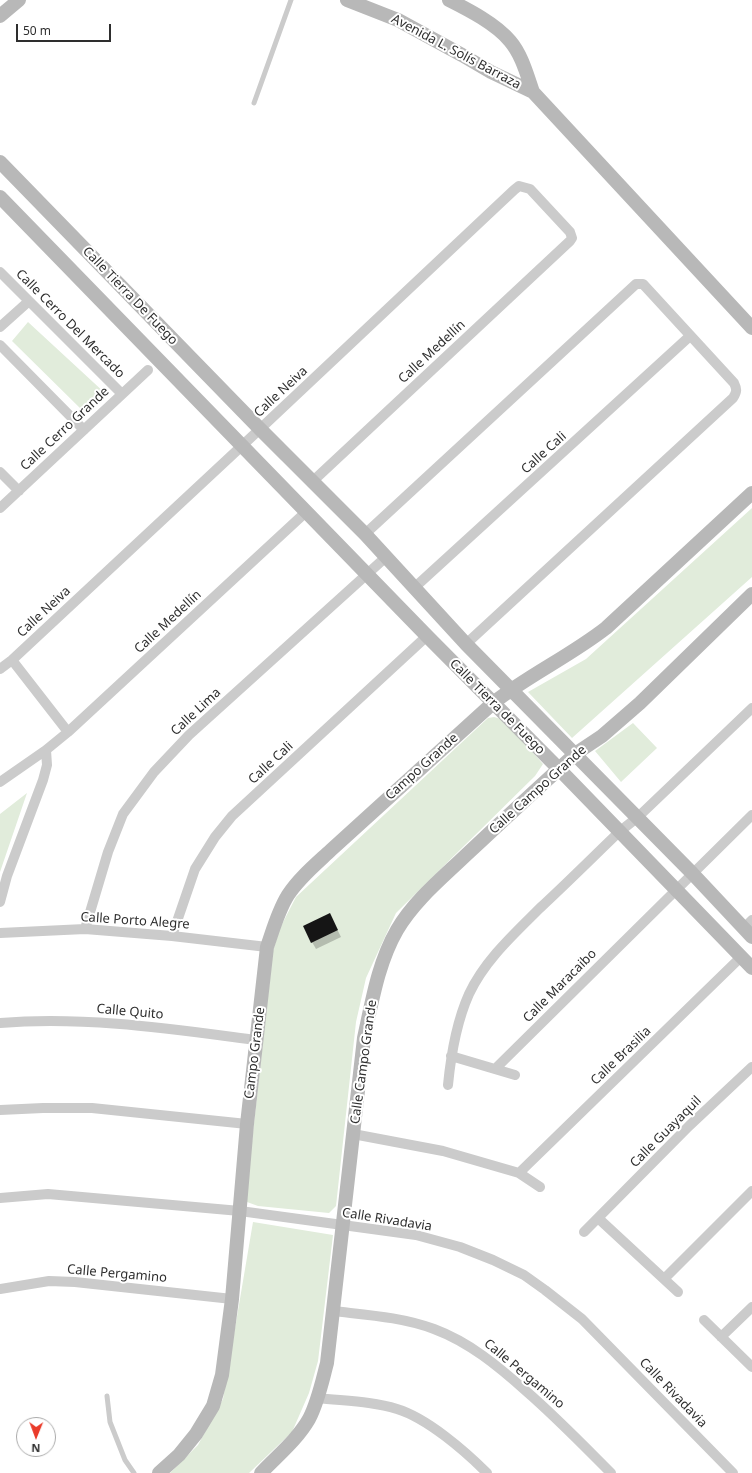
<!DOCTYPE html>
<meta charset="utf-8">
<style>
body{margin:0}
#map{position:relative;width:752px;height:1473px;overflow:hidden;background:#fff;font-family:"Noto Sans",sans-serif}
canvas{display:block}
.north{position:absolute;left:16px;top:1417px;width:40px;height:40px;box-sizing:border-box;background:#fff;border:1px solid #ababab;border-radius:50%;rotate:181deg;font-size:11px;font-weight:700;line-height:16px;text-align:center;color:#2e2e2e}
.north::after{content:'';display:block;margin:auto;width:14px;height:18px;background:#ea3b2a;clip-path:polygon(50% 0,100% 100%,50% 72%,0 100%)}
.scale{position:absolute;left:16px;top:24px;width:95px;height:18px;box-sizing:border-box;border:2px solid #2e2e2e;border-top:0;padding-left:5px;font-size:12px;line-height:14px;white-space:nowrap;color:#2e2e2e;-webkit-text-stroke:3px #fff;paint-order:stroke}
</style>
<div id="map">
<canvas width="752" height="1473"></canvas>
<div class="north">N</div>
<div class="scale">50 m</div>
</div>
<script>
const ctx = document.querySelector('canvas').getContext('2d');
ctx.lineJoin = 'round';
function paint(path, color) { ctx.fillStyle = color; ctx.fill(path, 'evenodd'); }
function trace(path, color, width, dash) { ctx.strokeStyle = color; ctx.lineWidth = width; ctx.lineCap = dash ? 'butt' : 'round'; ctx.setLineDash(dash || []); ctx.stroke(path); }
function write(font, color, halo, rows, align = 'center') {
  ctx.font = font + ' "Noto Sans",sans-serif'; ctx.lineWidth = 4; ctx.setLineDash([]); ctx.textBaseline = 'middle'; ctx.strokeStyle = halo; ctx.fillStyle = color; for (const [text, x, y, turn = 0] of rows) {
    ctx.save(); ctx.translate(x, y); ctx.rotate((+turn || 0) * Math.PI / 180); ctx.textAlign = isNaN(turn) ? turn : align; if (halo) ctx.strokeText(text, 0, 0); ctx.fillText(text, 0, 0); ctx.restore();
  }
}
const green = new Path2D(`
 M28,322L106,394L84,412L12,341Z
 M752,508V577L572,738L528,692L586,659Z
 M494,717L504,720L543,764L535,776L396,913L366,978L356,1022L336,1206L329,1213L258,1206L247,1202L246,1196L273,951L280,928L296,897L488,718Z
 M633,723L657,748L621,782L595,751Z
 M27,793L0,872V814Z
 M253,1222L333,1235L318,1361L309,1393L292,1432L249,1473H170L198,1445L223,1399Z`);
const shadow = new Path2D(`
 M333,921L341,937L316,949L312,942Z`);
const building = new Path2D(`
 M330,913L338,930L311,943L303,926Z`);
const lane = new Path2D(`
 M254,103L291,0
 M107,1396L110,1422L125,1460L134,1473`);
const street = new Path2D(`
 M0,272L122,394
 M0,327L29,301
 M0,345L84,430
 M0,472L19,491
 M0,508L148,370
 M365,534L636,284H643L734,383C737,389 737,392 733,398L466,644
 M414,588L690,336
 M12,660L68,732
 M0,669L12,660L260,429L514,190L519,186L530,189L570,232L572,238L570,241L313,481
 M0,782L46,750L68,732L306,512
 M0,902L7,876L43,780L47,765L46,750
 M744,928L752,920
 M85,929L108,852L123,814L154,772L189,735L386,557
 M0,933L85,929L172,936L267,947
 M172,936L195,869L215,837L232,816L427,636
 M0,1023C86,1016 171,1029 256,1040
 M451,1056L515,1075
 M495,1069L752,815
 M448,1085C451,1054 456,1023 469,994C485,960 514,934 540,908C567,883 593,857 619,832L638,817L752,708
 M0,1110L43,1108H92L247,1124
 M353,1134L443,1151L519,1173L540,1187
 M519,1173L741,957
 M0,1198L48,1194L240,1211L416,1235L460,1247L493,1260L524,1275L545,1290L582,1319L733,1473
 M598,1218L678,1292
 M584,1232L689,1126L752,1067
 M664,1279L752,1191
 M0,1289L49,1281L75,1282L232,1299
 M333,1311C367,1315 402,1317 434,1329C469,1342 498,1366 526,1391C556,1417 583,1445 611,1473
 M704,1320L752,1367
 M721,1337L752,1307
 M318,1398C344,1401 372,1401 397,1409C427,1418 465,1451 487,1473`);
const secondary = new Path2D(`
 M347,0L398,20L462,55L491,72L533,92
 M449,0C469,10 496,24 510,41C522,55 527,75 533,92L752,328
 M0,16L19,0
 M0,162L260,429L365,534L466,644L692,873L752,937
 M0,197L427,636L559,769L752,968
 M159,1473L179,1455L196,1434L213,1406L222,1375L232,1299L247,1124L267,947C273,930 278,911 288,895C299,878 316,864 331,850L493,703C529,675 570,656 606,628L752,493
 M261,1473C277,1456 297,1440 309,1419C318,1402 322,1382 327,1363L364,1038C372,1002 378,963 397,930C414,901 441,879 465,856C496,827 527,798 559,769L575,754L602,736L640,703L752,594`);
const streetNames = [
 ["Avenida L. Solís Barraza",456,52,28],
 ["Calle Tierra De Fuego",130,296,46],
 ["Calle Cerro Del Mercado",70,324,45],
 ["Calle Medellín",432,352,-43],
 ["Calle Neiva",281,392,-43],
 ["Calle Cerro Grande",65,429,-43],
 ["Calle Cali",544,453,-42],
 ["Calle Neiva",44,612,-43],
 ["Calle Medellín",168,622,-43],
 ["Calle Tierra de Fuego",497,707,45],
 ["Calle Lima",196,712,-43],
 ["Calle Cali",271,763,-43],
 ["Campo Grande",422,767,-42],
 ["Calle Campo Grande",538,790,-42],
 ["Calle Porto Alegre",135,921,4],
 ["Calle Maracaibo",560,986,-45],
 ["Calle Quito",130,1012,5],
 ["Campo Grande",255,1053,-83],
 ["Calle Brasilia",621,1056,-44],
 ["Calle Campo Grande",364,1062,-82],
 ["Calle Guayaquil",666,1132,-45],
 ["Calle Rivadavia",387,1220,9],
 ["Calle Pergamino",117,1274,5],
 ["Calle Pergamino",524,1374,40],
 ["Calle Rivadavia",673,1393,46]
];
paint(green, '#e1ecdb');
paint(shadow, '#0003');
paint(building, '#151515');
trace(lane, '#cbcbcb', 5);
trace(street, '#cbcbcb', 10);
trace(secondary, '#b8b8b8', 14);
write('13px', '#2e2e2e', '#fff', streetNames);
</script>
